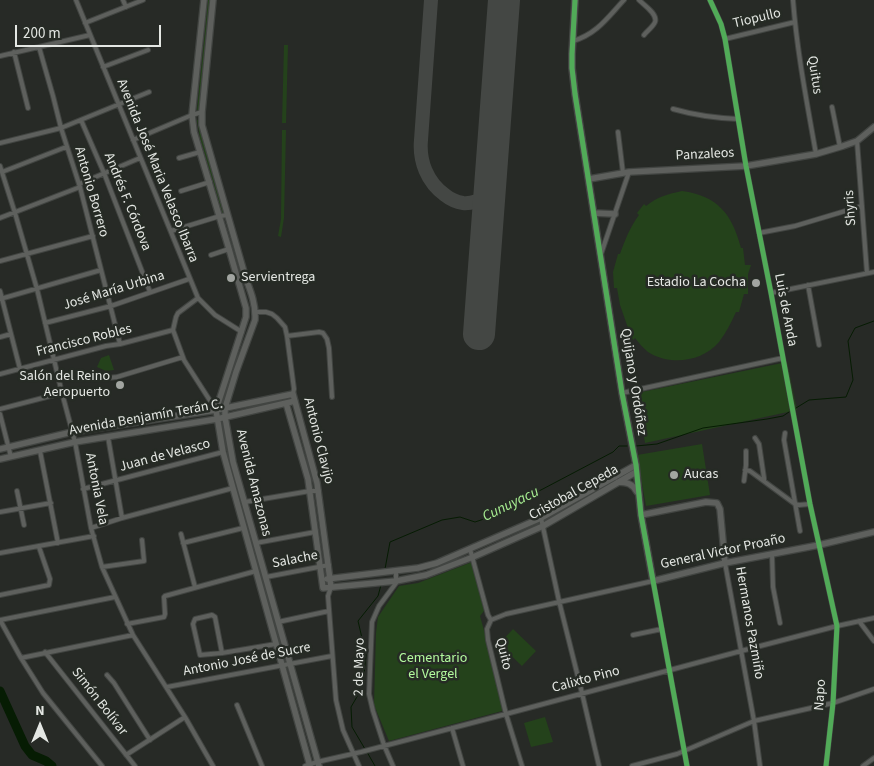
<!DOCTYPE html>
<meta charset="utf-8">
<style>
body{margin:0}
#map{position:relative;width:874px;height:766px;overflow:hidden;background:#272a26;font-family:"Source Sans 3",sans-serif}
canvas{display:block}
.north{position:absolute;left:15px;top:701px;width:50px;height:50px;-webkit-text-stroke:4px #262b25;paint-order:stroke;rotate:0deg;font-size:14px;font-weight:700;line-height:20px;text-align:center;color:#e4e7e3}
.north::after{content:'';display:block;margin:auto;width:18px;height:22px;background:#e4e7e3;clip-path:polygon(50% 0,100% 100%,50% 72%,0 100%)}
.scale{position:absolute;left:15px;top:25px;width:146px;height:22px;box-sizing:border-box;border:2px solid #e4e7e3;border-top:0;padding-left:6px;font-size:15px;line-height:18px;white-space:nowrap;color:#e4e7e3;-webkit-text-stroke:4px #262b25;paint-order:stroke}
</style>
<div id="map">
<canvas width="874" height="766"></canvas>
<div class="north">N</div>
<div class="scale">200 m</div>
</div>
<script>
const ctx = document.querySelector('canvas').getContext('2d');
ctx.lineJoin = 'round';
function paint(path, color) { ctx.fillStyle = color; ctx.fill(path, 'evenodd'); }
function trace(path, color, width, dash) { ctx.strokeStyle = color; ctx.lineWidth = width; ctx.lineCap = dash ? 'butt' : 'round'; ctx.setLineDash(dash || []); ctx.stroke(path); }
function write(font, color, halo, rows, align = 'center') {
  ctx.font = font + ' "Source Sans 3",sans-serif'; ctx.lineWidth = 5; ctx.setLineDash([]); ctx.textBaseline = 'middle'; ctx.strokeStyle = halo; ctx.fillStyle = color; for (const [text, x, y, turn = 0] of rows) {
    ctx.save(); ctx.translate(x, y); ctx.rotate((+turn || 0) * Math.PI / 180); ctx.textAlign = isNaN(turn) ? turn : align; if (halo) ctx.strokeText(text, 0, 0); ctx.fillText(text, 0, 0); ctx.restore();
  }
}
const green = new Path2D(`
 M208,0H210L200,111L197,110Z
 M284,45H288L286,123H282Z
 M197,120L200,121L226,214L223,215L200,138Z
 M282,130H286L284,218L281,237L278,236L281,219Z
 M682,191C718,196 732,214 741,248H743L745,265H751L748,274V294H744L739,312H736C731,323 726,333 719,342C702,362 670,366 648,352C643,348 639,343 635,338L633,340L626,329L628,328L620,305L617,288H614L613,272L618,254H620C625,240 630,227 639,215L637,213L644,204L646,206C657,197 668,194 682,191Z
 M109,355L114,370L106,371L97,367L101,358Z
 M787,362L797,410L645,443L637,393Z
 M702,444L710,495L646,506L637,455Z
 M472,562L484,611L480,616L506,710L389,741L374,705L376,633L378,617L399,586L418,583Z
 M513,629L536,651L522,666L499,644Z
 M545,717L553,742L531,747L524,723Z`);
const stream = new Path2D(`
 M796,408L809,400L846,397L853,380L848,341L855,328L874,321
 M636,446L657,444L703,428L767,419L783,416L789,412
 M385,569L390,542L442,520L460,517L475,522L502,513L539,491L613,452L619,446H627
 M365,749L352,727L351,707L358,695L364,674L366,655L358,621L378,596L381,585
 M367,752L375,766`);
const river = new Path2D(`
 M0,691L25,746L32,755L46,761L52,766`);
const taxiway = new Path2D(`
 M431,0L421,140C419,161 427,182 445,195C450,199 456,202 463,203C472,204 481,200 489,196`);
const runway = new Path2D(`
 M479,334L504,0`);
const street = new Path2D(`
 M76,0L198,298L215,315L242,332
 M123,0L126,7
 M639,0C644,5 658,14 655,22C653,27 647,31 644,35
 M710,0L721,24L725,39L746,166L771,293L810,504L837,626L833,703L826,766
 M793,0C797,52 807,103 816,154
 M85,23L143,0
 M725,39L795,22
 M573,41C597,34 608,17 624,0
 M39,47L53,96L61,128L80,187L120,344
 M14,52L28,108
 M0,56L90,35
 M103,67L148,50
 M832,107L840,147
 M673,109C694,115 715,118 738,119
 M81,120L104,173L150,292
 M618,132L623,173
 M133,140L192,115L202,112
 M857,141L867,273
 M0,143L61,128L149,92
 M179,158L200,152
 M0,166L15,213L37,289L62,393L75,442L91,528L102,567L133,635L185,717L213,766
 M2,172L66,147
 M79,184L140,158
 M181,191L210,182
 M0,218L80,187
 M171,231L220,216L228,215
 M759,233L795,226L862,206
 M601,254L629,172
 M211,255L229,249
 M0,261L93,236
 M808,285L819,345
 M0,291L20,369
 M771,293L874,272
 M198,298L178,313L176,317L173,330L184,360L216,410
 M0,299L101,270
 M256,312H266L272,314L277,318L285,327L287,336L294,389L293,394
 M45,323L111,306L189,279
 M287,336L319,332L323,333L327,339L329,348L332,397
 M0,337L11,334
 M0,374L106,346L120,344L173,330
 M99,379L117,377L183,357
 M622,393L783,358
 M0,409L62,393
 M0,414L11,457
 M785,433L784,440L800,531
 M108,437L122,518
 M755,438L759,444L764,478V481
 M40,451L58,543
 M745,470L750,471L795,504L799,505L810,504
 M744,481L746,465V451
 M83,489L223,452
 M17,491L24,525
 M245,502L310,491H319
 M0,512L51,503
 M541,518L559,601L582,693L599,766
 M91,528L122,518L233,488
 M181,534L195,587
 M183,543L243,528
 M256,543L315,532
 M470,549L488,615L491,620
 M0,553L94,536
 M772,554L773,587L780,623
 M725,563L754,721L760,766
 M102,567L144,561L142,540
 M266,577L329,565
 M331,587L328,596L336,700L343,730L359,766
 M0,595L49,585L50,579L39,547
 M0,620L21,658L43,693L102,766
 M0,620L115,597
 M491,620L506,614L653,581L687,766
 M491,620L487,629L488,640L506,714L522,766
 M859,621L874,641
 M278,622L329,611
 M127,624L164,617L165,614L164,597L165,596L256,571
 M633,635L662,629
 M45,652L135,766
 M222,653L215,617L212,615L195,619L193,624L200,655L222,653L276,644
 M21,658L133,635
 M107,675L114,683L150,740
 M167,687L332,656
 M237,705L262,766
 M452,728L463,766
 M126,755L185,717
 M305,766L317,762L361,752L506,714L741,651L837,626L874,618
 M393,766L384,745L373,711L369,694L372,622L379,606L396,583V571
 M632,766L677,754L754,721L833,703L874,689
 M863,766L874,758`);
const secondary = new Path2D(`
 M204,0L192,115L194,132L229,249L246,308V317L216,410L223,452L310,766
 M213,0L202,112V125L246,279C251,292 256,305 255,320L236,372L225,408V417L233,462L319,766
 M575,0L572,54V68L575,94L622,393L636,465L641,515L653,581L725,563L819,545L874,532
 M589,179L629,172L746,166L816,154L843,146L857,141L874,127
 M594,213L615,214
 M286,403L308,479L323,588L396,581L426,575L473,557L543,526L636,472
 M0,449L72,432L216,410L293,394L317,483L331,587
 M0,459L75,442L217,419L295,401
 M618,482C627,482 633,484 637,492
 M641,515L706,502L717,503L720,509L725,563
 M327,579L418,568L437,563L541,518L636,465`);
const cycleway = new Path2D(`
 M575,0L572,54V68L575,94L622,393L636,465L641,515L687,766
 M710,0L721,24L725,39L746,166L771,293L810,504L837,626L833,703L826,766`);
const markers = [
 [231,278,5,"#a2a5a1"],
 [756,283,5,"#a2a5a1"],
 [120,385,5,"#a2a5a1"],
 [674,475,5,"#a2a5a1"]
];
const streetNames = [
 ["Tiopullo",757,19,-13],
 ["Quitus",814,75,81],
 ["Panzaleos",705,155,-3],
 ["Avenida José Maria Velasco Ibarra",157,171,68],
 ["Antonio Borrero",91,192,74],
 ["Andrés F. Córdova",127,202,68],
 ["Shyris",851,208,-94],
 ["José María Urbina",114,291,-17],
 ["Luis de Anda",785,310,79],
 ["Francisco Robles",84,341,-14],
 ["Quijano y Ordóñez",633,382,81],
 ["Avenida Benjamín Terán C.",146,418,-10],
 ["Antonio Clavijo",318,441,76],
 ["Juan de Velasco",165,456,-15],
 ["Avenida Amazonas",253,483,76],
 ["Antonia Vela",96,489,79],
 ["Cristobal Cepeda",574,493,-29],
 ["General Victor Proaño",723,552,-12],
 ["Salache",295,560,-11],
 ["Hermanos Pazmiño",749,623,80],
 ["Quito",503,654,76],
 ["Antonio José de Sucre",247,660,-11],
 ["2 de Mayo",360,667,-89],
 ["Calixto Pino",586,680,-15],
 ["Napo",821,695,-86],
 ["Simón Bolívar",99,702,52]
];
const poiNames = [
 ["Servientrega",241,278],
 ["Estadio La Cocha",746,283,"right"],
 ["Salón del Reino",110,377,"right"],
 ["Aeropuerto",110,393,"right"],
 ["Aucas",684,475]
];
const parkNames = [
 ["Cementario",433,659],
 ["el Vergel",433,675]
];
const waterNames = [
 ["Cunuyacu",511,505,-26]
];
paint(green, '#24421b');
trace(stream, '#061c03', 1);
trace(river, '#061c03', 9);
trace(taxiway, '#444744', 14);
trace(runway, '#444744', 32);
trace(street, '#424542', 6);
trace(secondary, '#424542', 8);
trace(street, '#5e605d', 4);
trace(secondary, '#5e605d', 5.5);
trace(cycleway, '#51ab58', 5);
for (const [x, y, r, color] of markers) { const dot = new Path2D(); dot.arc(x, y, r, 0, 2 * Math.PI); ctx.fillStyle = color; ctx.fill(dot); trace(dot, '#262b25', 2); }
write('14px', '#e4e7e3', '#262b25', streetNames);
write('14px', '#e4e7e3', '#262b25', poiNames, 'left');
write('14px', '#b3fa9e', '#262b25', parkNames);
write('italic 15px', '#a8ee92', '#262b25', waterNames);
</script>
